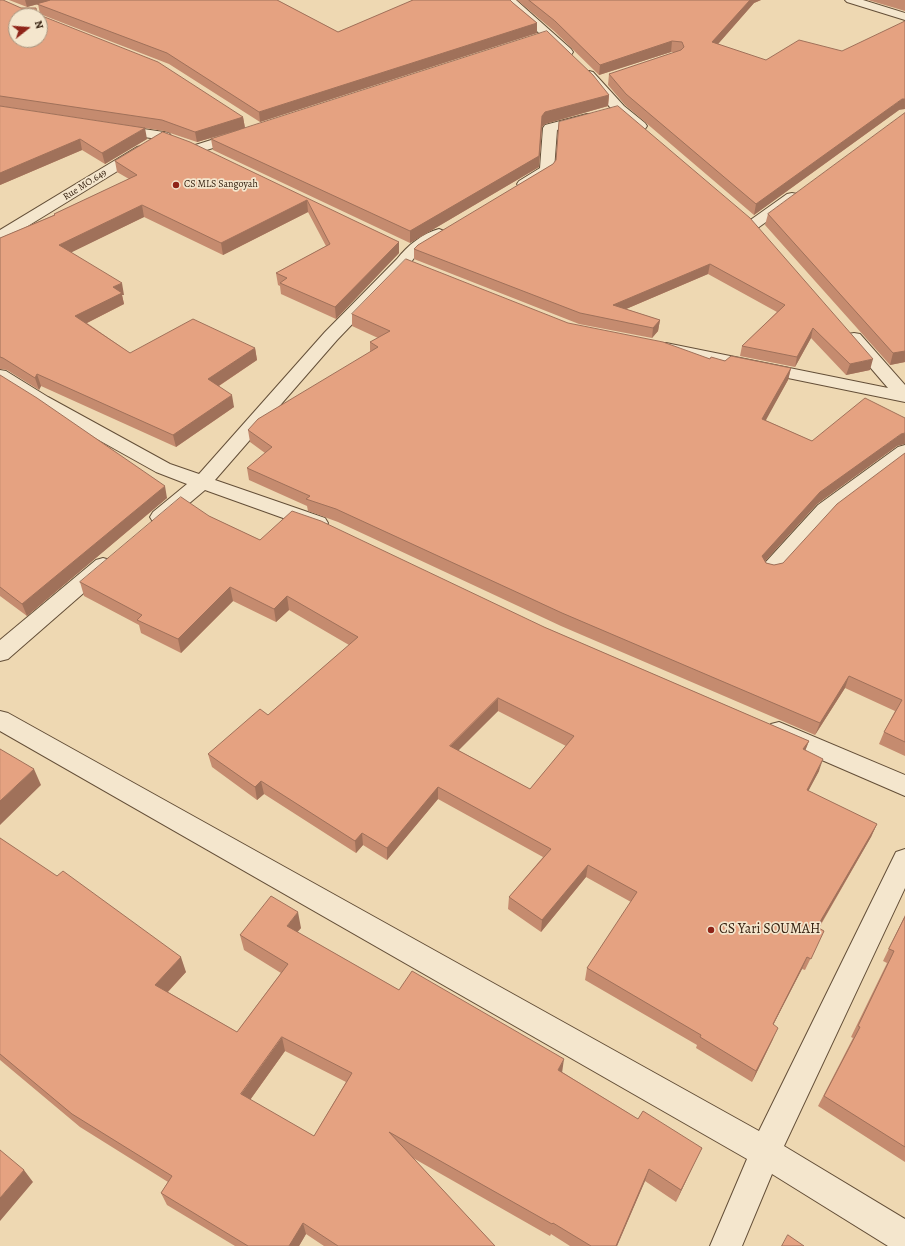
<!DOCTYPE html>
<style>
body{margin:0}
#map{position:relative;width:905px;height:1246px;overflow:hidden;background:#eed8b2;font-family:Alegreya,serif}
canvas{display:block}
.north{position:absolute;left:8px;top:8px;width:40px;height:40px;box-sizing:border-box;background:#f4e6cd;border:1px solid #a89781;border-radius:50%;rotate:73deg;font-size:11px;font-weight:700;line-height:16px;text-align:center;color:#362110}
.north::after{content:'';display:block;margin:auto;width:14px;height:18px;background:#8f2418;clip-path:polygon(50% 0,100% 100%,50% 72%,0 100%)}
</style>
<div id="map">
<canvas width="905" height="1246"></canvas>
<div class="north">N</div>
</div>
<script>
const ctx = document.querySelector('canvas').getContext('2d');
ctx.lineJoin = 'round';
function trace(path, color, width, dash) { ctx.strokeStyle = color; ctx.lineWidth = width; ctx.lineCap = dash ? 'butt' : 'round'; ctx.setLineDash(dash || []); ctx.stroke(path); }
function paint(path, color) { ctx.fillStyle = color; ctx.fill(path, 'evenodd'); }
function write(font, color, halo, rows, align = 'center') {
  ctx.font = font + ' Alegreya,serif'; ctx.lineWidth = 3.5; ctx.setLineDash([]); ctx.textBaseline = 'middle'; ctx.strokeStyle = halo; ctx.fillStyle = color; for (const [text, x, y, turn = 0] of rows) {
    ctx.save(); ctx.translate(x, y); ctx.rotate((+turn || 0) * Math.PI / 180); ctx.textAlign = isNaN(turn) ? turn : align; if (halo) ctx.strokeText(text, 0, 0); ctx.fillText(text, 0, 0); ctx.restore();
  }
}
const minor = new Path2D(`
 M503,0H516L571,49L573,52L571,55H563Z
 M845,0H863L905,13V20L847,2Z
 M589,71L593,72L624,106L645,123L647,126L645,129H635L614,112L583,75Z
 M587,114L592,115L594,118L592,121L557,130L554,170L552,173L529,187H519L517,184L519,181L540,168L543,128L545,125Z
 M116,125L164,132L169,133L171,136L169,139L164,140L111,132L109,129L111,126Z
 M240,131L245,132L247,135L245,138L197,153L192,152L190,149L192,146Z
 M142,146L147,147L149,150L147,153L5,240L0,242V230L137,147Z
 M792,193L797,194L799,197L797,200L759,227H749L746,224L749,221L787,194Z
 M439,229L444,231L447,234L444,237L417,254L409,265L337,340L215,480L325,518L328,523L325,528L318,530L311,528L205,490L167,522L160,524L153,522L150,517L153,512L187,484L156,472L36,405L0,383V370L6,371L48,397L170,464L199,474L325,332L397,259C407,246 423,233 439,229Z
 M854,333L860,334L905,385V402L666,353L660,352L657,348L660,344L666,343L888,388L845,338L848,334Z
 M905,445V460L832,515L778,574L771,576L764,574L760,569L764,564L818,505L898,447Z
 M103,558L110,560L114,565L110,570L8,659L0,661V640L96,560Z
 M0,711L8,713L759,1131L896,852L905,849V888L784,1146L905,1219V1246H888L772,1174L742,1246H710L747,1159L0,731Z
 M779,722L905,775V796L771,738L767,731L771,724Z`);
const wall = new Path2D(`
 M0,0L38,15L243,117L245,128L197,142L164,131L0,106Z
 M9,0H277L338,32L412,1L411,0H510L513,3L537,23V33L260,122L169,64L40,14L38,4L27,7Z
 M517,0H761L754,3L718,44L899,110L754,215L625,105L608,85L609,74L676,52H671L599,75L554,31Z
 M868,0H905V11Z
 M609,95L608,106L545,124L542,127L539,167L410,243L213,150L211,139Z
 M0,106L147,139L105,164L82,150L0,185Z
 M905,113V362L890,365L765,225L768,214Z
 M559,122L870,370L846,375L811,338L795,367L740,356L742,346L777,312L708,274L626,309L660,320L658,331L652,338L579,324L414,259V249L553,164L556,160Z
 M163,132L399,242V253L336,319L281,294L280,286L278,285L276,273L326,246L308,212L223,255L144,217L71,252L124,295H122L124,304L87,323L130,353L255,348L257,360L219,386L234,407L176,447L41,386L39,390L7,370L0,369V238L54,215V214L129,179L117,172L115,161Z
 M352,314L568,323L710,359L791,368L788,380L765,420L812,441L897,446L817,504L765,561L766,563L774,565L783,563L905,453V756L879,744L884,732L895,711L845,688L815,735L561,626L338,522L308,511L307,506L249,480L247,468L265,453L250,442L248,430L370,352V342L378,338L352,326Z
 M0,375L167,498L27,616L0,596Z
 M209,516L260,540L544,627L809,741L805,750L819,771L808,791L877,824L871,837L819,928L824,931L805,970L802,969L773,1025V1039L752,1082L696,1048L697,1045L585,980L587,968L631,902L586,877L541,932L508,909L509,897L543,857L438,799L387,860L363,845L356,853L264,794L257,800L212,767L208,754L268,715L349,645L289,610L276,622L233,601L181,653L141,633L139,625L84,596L80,582ZM498,711L566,746L530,789L458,750Z
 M0,838L186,972L168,992L237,1032L281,973L244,950L240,935L301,928L297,932L399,990L562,1072L638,1119L702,1148L696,1160L676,1202L645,1181L617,1246H570L551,1234L550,1236L413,1158L495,1246H324L306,1234L299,1246H235L167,1205L161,1193L168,1182L80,1127L0,1060ZM285,1051L346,1082L314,1136L250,1100Z
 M905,915V1162L818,1106L853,1038L851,1037L887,963L883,961Z`);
const shadedWall = new Path2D(`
 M25,0H53L27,7Z
 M750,0H761L754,3L711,52L712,42Z
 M537,23V33L260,122L259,112Z
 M672,41L671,52L599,75L600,65Z
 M609,95L608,106L545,124L542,127L539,167L410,243V231L542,116L545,112Z
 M902,99H905V109L899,110L754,215L756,204Z
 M243,117L245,128L197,142L195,132Z
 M145,128L147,139L105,164L102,153Z
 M80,139L82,150L0,185V173Z
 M307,200L308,212L223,255L221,243Z
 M142,205L144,217L62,257L59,245Z
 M399,242V253L336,319L335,307Z
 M710,264L708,274L612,315L613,305Z
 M122,283L124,295H122L124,304L79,327L75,316L113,287Z
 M660,320L658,331L652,338L653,328Z
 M813,328L811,338L795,367L797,357Z
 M255,348L257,360L211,391L208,379Z
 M905,351V362L890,365L893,353Z
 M873,359L870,370L846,375L850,364Z
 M791,368L788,380L760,431L762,419Z
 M37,374L41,386L39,390L35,378Z
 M232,395L234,407L176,447L173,435Z
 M905,433V444L897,446L817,504L759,568L762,556L820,492L901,434Z
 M165,486L167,498L27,616L22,604Z
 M230,587L233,601L181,653L178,639Z
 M287,596L289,610L276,622L274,609Z
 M849,676L845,688L815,735L820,723Z
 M498,698V711L450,759V746Z
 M809,741L804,754L803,749Z
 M823,759L819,771L802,803L807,790Z
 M34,769L41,785L0,825V801Z
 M261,781L264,794L257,800L255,787Z
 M438,787V799L387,860V848Z
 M877,824L871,837L812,939L817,927Z
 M362,833L363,845L356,853L355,841Z
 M588,865L586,877L541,932L542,920Z
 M298,912L301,928L290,941L287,926Z
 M181,957L186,972L161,999L155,985Z
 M807,957L802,969L768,1035L773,1024Z
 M778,1028L773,1039L752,1082L756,1071Z
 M282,1037L285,1051L245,1107L241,1094Z
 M564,1059L562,1073L558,1070Z
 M702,1148L696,1160L676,1202L681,1190Z
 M649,1169L645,1181L617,1246H616Z
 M24,1170L33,1182L0,1221V1198Z
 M303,1223L306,1234L299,1246H289Z`);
const building = new Path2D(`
 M0,0H3L21,8H36L37,14L158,62L243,117L195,132L162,120L0,96ZM16,16H40V40H16Z
 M51,0H277L338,32L413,0H510L513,3L537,23L259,112L167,53L37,4Z
 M529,0H750L712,42L766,60L799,40L842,51L905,21V99H902L756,204L626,94L609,74L681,50L684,47L682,42L672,41L600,65L555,21Z
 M547,31L593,75L609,95L545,112L542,116L539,156L410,231L211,139Z
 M0,106L145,128L102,153L80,139L0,173Z
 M618,106L750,218L873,359L850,364L813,328L797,357L742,346L785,305L710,264L613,305L660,320L653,328L580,313L414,249L418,245L553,164L556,160L559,122Z
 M905,113V351L893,353L768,214Z
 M163,132L190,142L399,242L335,307L280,283L287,278L276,273L330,244L307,200L221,243L142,205L59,245L122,283L113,287L122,293L75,316L130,353L193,319L255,348L208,379L232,395L173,435L37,374L35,378L3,358L0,357V238L55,215L54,214L137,175L115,161Z
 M406,259L568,323L663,342L710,359L711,357L725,361L731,356L791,368L762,419L812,441L865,398L905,418V433L901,434L820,492L762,556L766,563L774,565L783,563L837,504L905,453V742L884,732L902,700L849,676L820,723L562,613L336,509L306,499L310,496L247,468L272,447L248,430L258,419L378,347L370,342L390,331L352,314Z
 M0,375L37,398L165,486L22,604L0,587Z
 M181,497L209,516L260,540L292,511L321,521L544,627L809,741L803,749L823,759L807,790L877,824L817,927L824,931L811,959L807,957L773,1024L778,1028L756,1071L700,1037L701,1035L587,968L637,892L588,865L542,920L509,897L551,849L438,787L387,848L362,833L355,841L261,781L255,787L208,754L260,709L268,715L358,637L287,596L274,609L230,587L178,639L137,620L142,615L80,582ZM498,698L574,736L530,789L450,746Z
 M0,749L34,769L0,801Z
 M0,838L57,876L63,871L181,957L155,985L237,1032L288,964L240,935L271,896L298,912L287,926L399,990L412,971L564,1059L558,1070L638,1119L643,1111L702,1148L681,1190L649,1169L616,1246H591L553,1223L552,1224L389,1132L495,1246H338L303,1223L289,1246H248L161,1193L172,1176L72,1114L0,1054ZM282,1037L352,1073L314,1136L241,1094Z
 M905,917V1147L824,1096L860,1027L858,1026L894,951L889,949Z
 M0,1150L24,1170L0,1198Z
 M788,1235L804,1246H782Z`);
const markers = [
 [176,185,4,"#8f2418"],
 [711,930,4,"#8f2418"]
];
const farStreetnames = [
 ["Rue MO.649",85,185,-32]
];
const farPoinames = [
 ["CS MLS Sangoyah",184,185]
];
const nearPoinames = [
 ["CS Yari SOUMAH",719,930]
];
trace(minor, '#644f38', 2);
paint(minor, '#f4e6cd');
paint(wall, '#c58b6f');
paint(shadedWall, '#a0715a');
paint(building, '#e5a281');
trace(building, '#a0715a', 1);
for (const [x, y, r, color] of markers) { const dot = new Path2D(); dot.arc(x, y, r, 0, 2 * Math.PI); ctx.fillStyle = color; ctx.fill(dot); trace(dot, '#f4e6cd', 1.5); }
write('10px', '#362110', '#f4e6cd', farStreetnames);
write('10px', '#362110', '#f4e6cd', farPoinames, 'left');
write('14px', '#362110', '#f4e6cd', nearPoinames, 'left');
</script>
